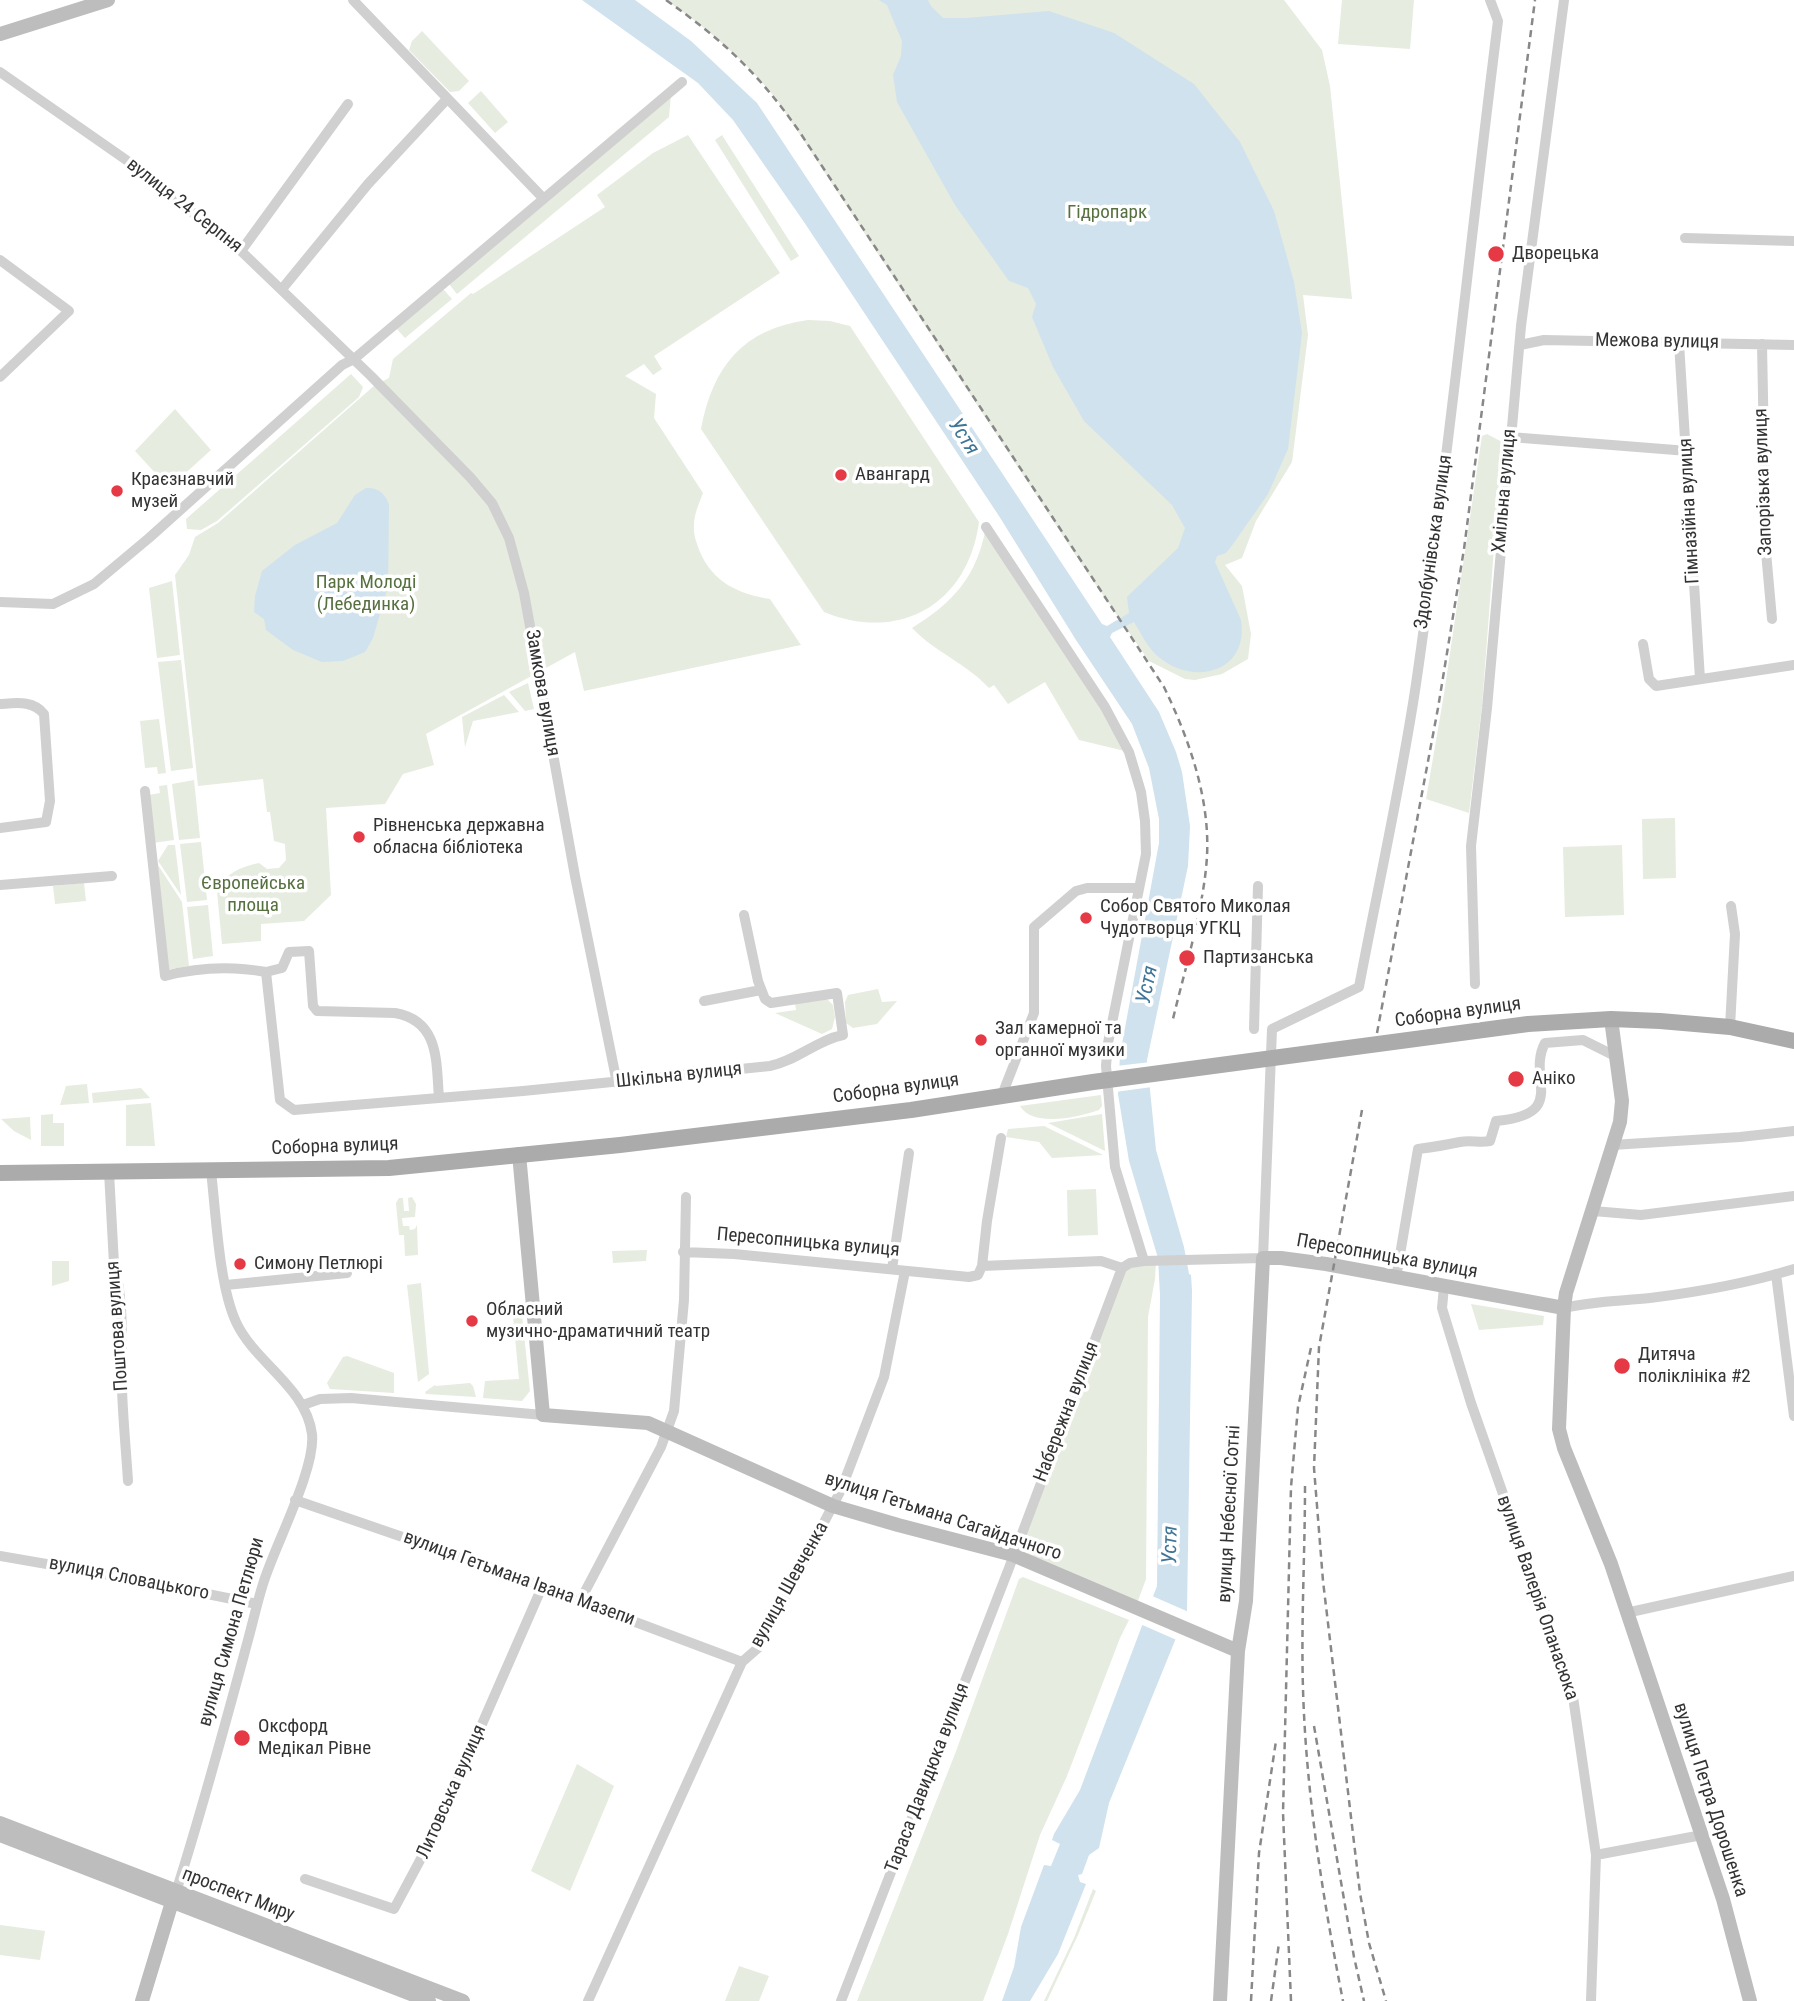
<!DOCTYPE html>
<meta charset="utf-8">
<style>
body{margin:0}
canvas{display:block;background:#fff}
</style>
<canvas width="1794" height="2001"></canvas>
<script>
const ctx = document.querySelector('canvas').getContext('2d');
ctx.lineJoin = 'round';
function paint(path, color) { ctx.fillStyle = color; ctx.fill(path, 'evenodd'); }
function trace(path, color, width, dash) { ctx.strokeStyle = color; ctx.lineWidth = width; ctx.lineCap = dash ? 'butt' : 'round'; ctx.setLineDash(dash || []); ctx.stroke(path); }
function write(font, color, halo, rows, align = 'center') {
  ctx.font = font + ' "Roboto Condensed",sans-serif'; ctx.lineWidth = 7; ctx.setLineDash([]); ctx.textBaseline = 'middle'; ctx.strokeStyle = halo; ctx.fillStyle = color; for (const [text, x, y, turn = 0] of rows) {
    ctx.save(); ctx.translate(x, y); ctx.rotate((+turn || 0) * Math.PI / 180); ctx.textAlign = isNaN(turn) ? turn : align; if (halo) ctx.strokeText(text, 0, 0); ctx.fillText(text, 0, 0); ctx.restore();
  }
}
const green = new Path2D(`
 M666,0H1284L1322,50L1330,86L1352,299L1303,295L1308,335L1292,462L1256,521L1242,558L1225,565L1242,586L1251,634L1248,659L1222,674L1195,680L1185,679L1149,661L1082,565L777,100C745,60 708,29 666,0Z
 M1342,0H1414L1410,49L1338,44Z
 M422,31L469,81L459,91L450,92L409,50L412,41Z
 M481,91L508,122L495,133L468,103Z
 M671,94L669,117L457,294L449,284Z
 M688,135L780,273L654,356L662,369L653,375L644,364L625,376L656,394L654,418L703,493C699,504 694,514 694,525C693,535 697,544 700,552C713,582 738,594 770,599L801,645L584,691L575,652L426,734L434,765L403,774L385,804L326,808L331,895L304,921L261,924V941L222,944L217,891C225,873 241,867 259,863L267,869L279,868L286,860L285,844L274,841L270,812H267L263,779L198,786L175,575L189,555L195,537L218,523L375,385L389,378L393,359L471,293L473,294L605,207L597,195L653,153Z
 M722,135L799,256L791,261L715,140Z
 M443,289L452,299L405,338L396,328Z
 M808,320L830,321L850,326L979,522C968,604 900,643 824,612L701,429C713,366 743,329 808,320Z
 M351,374L363,387L359,397L217,521L201,530L187,529L186,519Z
 M175,409L211,450L169,488L135,451Z
 M1487,434L1502,442L1482,706L1469,813L1426,799L1444,694L1482,436Z
 M986,527L1129,752L1079,740L1045,682L1008,704L994,685L989,688C967,664 935,652 912,628C954,602 977,576 986,527Z
 M172,581L180,655L157,658L149,588Z
 M181,660L193,768L171,771L158,662Z
 M528,683L534,709L525,711L509,692Z
 M504,695L519,712L473,721L465,747L462,717Z
 M159,719L166,773L158,774L157,767L145,768L140,721Z
 M194,780L200,838L179,840L172,784Z
 M167,785L174,840L153,843L149,795L160,793L159,786Z
 M1675,818L1676,878L1643,879L1642,819Z
 M201,842L207,900L187,902L180,844Z
 M168,845H175L181,895L158,861Z
 M1622,845L1624,915L1565,917L1563,847Z
 M156,862L182,902L189,966L166,970Z
 M84,883L86,901L55,904L53,886Z
 M208,905L213,956L193,959L187,907Z
 M878,989L882,1002L897,1001L877,1024L853,1028L846,1023L845,1002L848,995Z
 M826,998L833,1005L835,1017L832,1029L822,1034L775,1013L796,1010L795,1003Z
 M87,1084L89,1103L60,1105L66,1086Z
 M141,1088L150,1098L93,1103L92,1093Z
 M1101,1095L1102,1106L1099,1110C1079,1117 1033,1128 1020,1106Z
 M151,1103L155,1146H126V1105Z
 M53,1114V1123H64V1146H41V1115Z
 M1102,1114L1105,1151L1048,1123Z
 M30,1117L31,1140L14,1131L1,1119Z
 M1044,1126L1103,1155L1052,1158L1039,1142L1006,1137L1008,1129Z
 M1096,1189L1098,1235L1068,1236L1067,1190Z
 M412,1197L416,1204L415,1217L402,1218L403,1226H409L410,1230L415,1229L417,1225L418,1255L405,1256L404,1235H399L396,1203L399,1198H403L404,1211H409L408,1198Z
 M647,1250L646,1261L613,1263L612,1251Z
 M52,1261H69V1281L52,1286Z
 M1156,1262L1155,1279L1148,1317L1146,1579L1136,1606L1013,1555L1122,1268Z
 M421,1283L429,1374L418,1382L407,1285Z
 M1471,1304L1544,1316L1543,1325L1479,1330Z
 M522,1315L530,1391L522,1401L483,1398L485,1381L519,1379L513,1316Z
 M347,1356L394,1373V1393L330,1389L327,1383L343,1357Z
 M470,1383L473,1386L476,1397L426,1394L425,1392L435,1385L436,1386Z
 M1023,1577L1129,1620L1120,1638L1067,1776L1040,1835L1008,1934L983,2001H857L955,1754L1019,1579Z
 M577,1764L614,1786L570,1891L531,1871Z
 M1093,1889L1096,1891L1078,1935L1047,2001H1044L1074,1938Z
 M0,1925L45,1931L40,1960L0,1955Z
 M739,1966L769,1976L759,2001H725Z`);
const water = new Path2D(`
 M582,0H635L691,41L757,103L1102,624L1107,626L1129,613L1127,597L1178,548L1185,528L1172,505L1084,421L1053,367L1032,317L1036,304L1028,288L1009,281L955,205L897,102L893,75L901,56L902,41L887,5L879,0H928L931,6L943,18H966L1049,11L1114,33L1194,84L1240,142L1274,211L1294,282L1302,333L1288,449L1268,494L1233,544L1226,553L1217,556L1215,562L1241,620C1249,672 1195,686 1160,658C1148,649 1142,635 1134,622L1112,633L1110,637L1159,712L1176,752L1182,772L1190,826L1188,866L1147,1060L1156,1150L1184,1247L1189,1274L1191,1275L1192,1291L1187,1611L1109,1803L1099,1848L1089,1855L1082,1874L1078,1875L1080,1882L1086,1884L1058,1954L1030,2001H1002L1014,1967L1021,1927L1044,1865L1051,1866L1060,1844L1052,1840L1054,1834L1080,1790L1157,1586L1160,1295L1158,1258L1129,1161L1118,1094L1120,1055L1159,843V819L1149,768L1132,724L1076,640L999,516L804,222L733,120L698,83Z
 M366,488C378,487 386,494 389,505L388,586L373,638L365,652L343,661L322,662L293,650L266,630L264,619L254,612L255,596L262,571L295,545L337,523L355,495Z`);
const pier = new Path2D(`
 M1151,1062L1152,1087L1115,1092L1116,1066Z
 M1150,1595L1191,1613L1179,1641L1140,1624Z`);
const street = new Path2D(`
 M353,0L543,198
 M0,72L132,164L241,251L371,376L470,477L492,503L509,538L524,593L575,876L617,1083
 M1685,238L1794,241
 M241,251L348,104
 M0,260L69,311L0,377
 M282,289L368,184L447,99
 M1679,343L1700,679
 M1762,344L1766,552L1772,619
 M1520,345L1544,340L1794,345
 M1510,437L1688,451
 M986,527L1105,707L1129,752L1141,792L1145,821L1146,854L1108,1043L1106,1066L1115,1167L1144,1261
 M0,602L53,604L94,584L149,538L342,365L354,359L682,82
 M1643,644L1649,679L1656,686L1794,665
 M0,704C16,703 33,700 44,714L50,801L46,822L0,828
 M145,791L165,976C199,967 232,966 266,972L280,1100L294,1110L523,1091L770,1066C796,1061 817,1040 843,1035L837,993L771,1003L765,999L758,981L744,915
 M0,885L112,876
 M266,972L282,968L289,952L309,951L313,1006L317,1011L395,1013C440,1021 436,1062 439,1098
 M1475,984L1471,846L1487,708L1521,326L1564,0
 M704,1001L761,990
 M1730,1027L1735,934L1731,906
 M1254,1029L1258,886
 M1002,1095L1034,1013V927L1076,891L1087,888H1138
 M1612,1145L1740,1137L1794,1131
 M109,1172L114,1264C125,1304 121,1348 122,1389C123,1419 126,1450 128,1481
 M1593,1211L1641,1215L1794,1196
 M683,1252L734,1254L969,1277L978,1275L982,1266L987,1221L1001,1138
 M982,1266L1101,1261L1122,1268L1130,1263L1144,1261L1263,1258L1272,1029L1359,987C1378,886 1401,785 1416,684C1448,464 1470,242 1498,21L1490,0
 M892,1269L909,1153
 M1776,1274L1794,1416
 M1396,1278L1418,1149C1433,1147 1446,1145 1460,1142C1470,1140 1480,1143 1490,1141L1496,1121C1570,1114 1526,1078 1545,1043L1583,1040L1617,1057
 M226,1285L347,1273
 M1444,1287L1442,1308L1471,1403L1572,1690L1596,1855L1591,2001
 M1564,1308C1592,1301 1621,1301 1650,1298C1698,1292 1748,1283 1794,1269
 M303,1405L320,1399L351,1398L543,1415
 M295,1500L478,1563L742,1662
 M0,1556L133,1579L257,1604
 M580,1601L661,1447L674,1411L684,1300L686,1197
 M1626,1613L1794,1576
 M1596,1855L1702,1835
 M305,1879L394,1909L433,1836L542,1587
 M175,1895C202,1811 225,1725 248,1640C253,1622 257,1603 263,1584C274,1547 316,1469 312,1434C306,1387 255,1363 236,1322C219,1285 216,1214 211,1171
 M588,2001L742,1662L758,1648L841,1490L884,1377L905,1271
 M841,2001L1009,1568L1122,1268`);
const secondary = new Path2D(`
 M0,34L108,0
 M1611,1019L1622,1101L1620,1122L1566,1293L1564,1308L1559,1429L1564,1448L1611,1564L1723,1899L1750,2001
 M519,1154L543,1415L648,1423L833,1506L898,1525L1013,1555L1238,1651
 M0,1823L463,2001
 M0,1835L429,2001
 M142,2001L172,1902
 M1220,2001L1238,1651L1246,1601L1263,1258H1281L1326,1264L1564,1308`);
const primary = new Path2D(`
 M0,1173L389,1168L620,1145L911,1110L1093,1082L1528,1024L1611,1019L1660,1021L1730,1027L1794,1041`);
const rail = new Path2D(`
 M666,0C724,41 758,73 799,131L1164,687C1189,739 1210,798 1207,856C1204,908 1184,972 1172,1023
 M1377,1033L1438,708L1464,549L1535,0
 M1362,1110L1319,1347L1314,1468L1323,1581L1360,1893L1369,1943L1386,2001
 M1305,1486C1305,1553 1301,1621 1303,1689C1306,1793 1323,1899 1343,2001
 M1314,1726L1354,1957L1364,2001
 M1251,2001L1259,1853L1276,1741
 M1271,2001L1279,1943
 M1291,2001L1283,1813L1291,1487L1298,1407L1312,1343`);
const markers = [
 [1496,254,9,"#e63946"],
 [841,475,7,"#e63946"],
 [117,491,7,"#e63946"],
 [359,837,7,"#e63946"],
 [1086,918,7,"#e63946"],
 [1187,958,9,"#e63946"],
 [981,1040,7,"#e63946"],
 [1516,1079,9,"#e63946"],
 [240,1264,7,"#e63946"],
 [472,1321,7,"#e63946"],
 [1622,1366,9,"#e63946"],
 [242,1738,9,"#e63946"]
];
const streetNames = [
 ["вулиця 24 Серпня",184,206,38],
 ["Межова вулиця",1657,342,1],
 ["Запорізька вулиця",1764,482,-92],
 ["Хмільна вулиця",1505,491,-85],
 ["Гімназійна вулиця",1690,511,-93],
 ["Здолбунівська вулиця",1434,542,-82],
 ["Замкова вулиця",542,693,80],
 ["Соборна вулиця",1458,1013,-8],
 ["Шкільна вулиця",679,1076,-6],
 ["Соборна вулиця",896,1089,-8],
 ["Соборна вулиця",335,1147,-2],
 ["Пересопницька вулиця",808,1243,5],
 ["Пересопницька вулиця",1387,1257,10],
 ["Поштова вулиця",118,1326,-94],
 ["Набережна вулиця",1067,1412,-69],
 ["вулиця Небесної Сотні",1230,1514,-87],
 ["вулиця Гетьмана Сагайдачного",943,1517,18],
 ["вулиця Словацького",129,1579,11],
 ["вулиця Гетьмана Івана Мазепи",519,1579,20],
 ["вулиця Шевченка",790,1585,-61],
 ["вулиця Валерія Опанасюка",1537,1598,71],
 ["вулиця Симона Петлюри",232,1632,-74],
 ["Тараса Давидюка вулиця",928,1778,-69],
 ["Литовська вулиця",452,1792,-66],
 ["вулиця Петра Дорошенка",1710,1800,72],
 ["проспект Миру",238,1895,21]
];
const parkNames = [
 ["Гідропарк",1107,213],
 ["Парк Молоді",366,583],
 ["(Лебединка)",366,605],
 ["Європейська",253,884],
 ["площа",253,906]
];
const poiNames = [
 ["Дворецька",1512,254],
 ["Авангард",855,475],
 ["Краєзнавчий",131,480],
 ["музей",131,502],
 ["Рівненська державна",373,826],
 ["обласна бібліотека",373,848],
 ["Собор Святого Миколая",1100,907],
 ["Чудотворця УГКЦ",1100,929],
 ["Партизанська",1203,958],
 ["Зал камерної та",995,1029],
 ["органної музики",995,1051],
 ["Аніко",1532,1079],
 ["Симону Петлюрі",254,1264],
 ["Обласний",486,1310],
 ["музично-драматичний театр",486,1332],
 ["Дитяча",1638,1355],
 ["поліклініка #2",1638,1377],
 ["Оксфорд",258,1727],
 ["Медікал Рівне",258,1749]
];
const waterNames = [
 ["Устя",963,437,57],
 ["Устя",1148,985,-78],
 ["Устя",1171,1545,-89]
];
paint(green, '#e6ecdf');
paint(water, '#cfe2ee');
paint(pier, '#fff');
trace(street, '#d0d0d0', 10);
trace(secondary, '#bdbdbd', 14);
trace(primary, '#ababab', 16);
trace(rail, '#888', 2.5, [7, 5]);
for (const [x, y, r, color] of markers) { const dot = new Path2D(); dot.arc(x, y, r, 0, 2 * Math.PI); ctx.fillStyle = color; ctx.fill(dot); trace(dot, '#fff', 2.5); }
write('19px', '#333', '#fff', streetNames);
write('19px', '#56703f', '#fff', parkNames);
write('19px', '#333', '#fff', poiNames, 'left');
write('italic 21px', '#3f7597', '#fff', waterNames);
</script>
